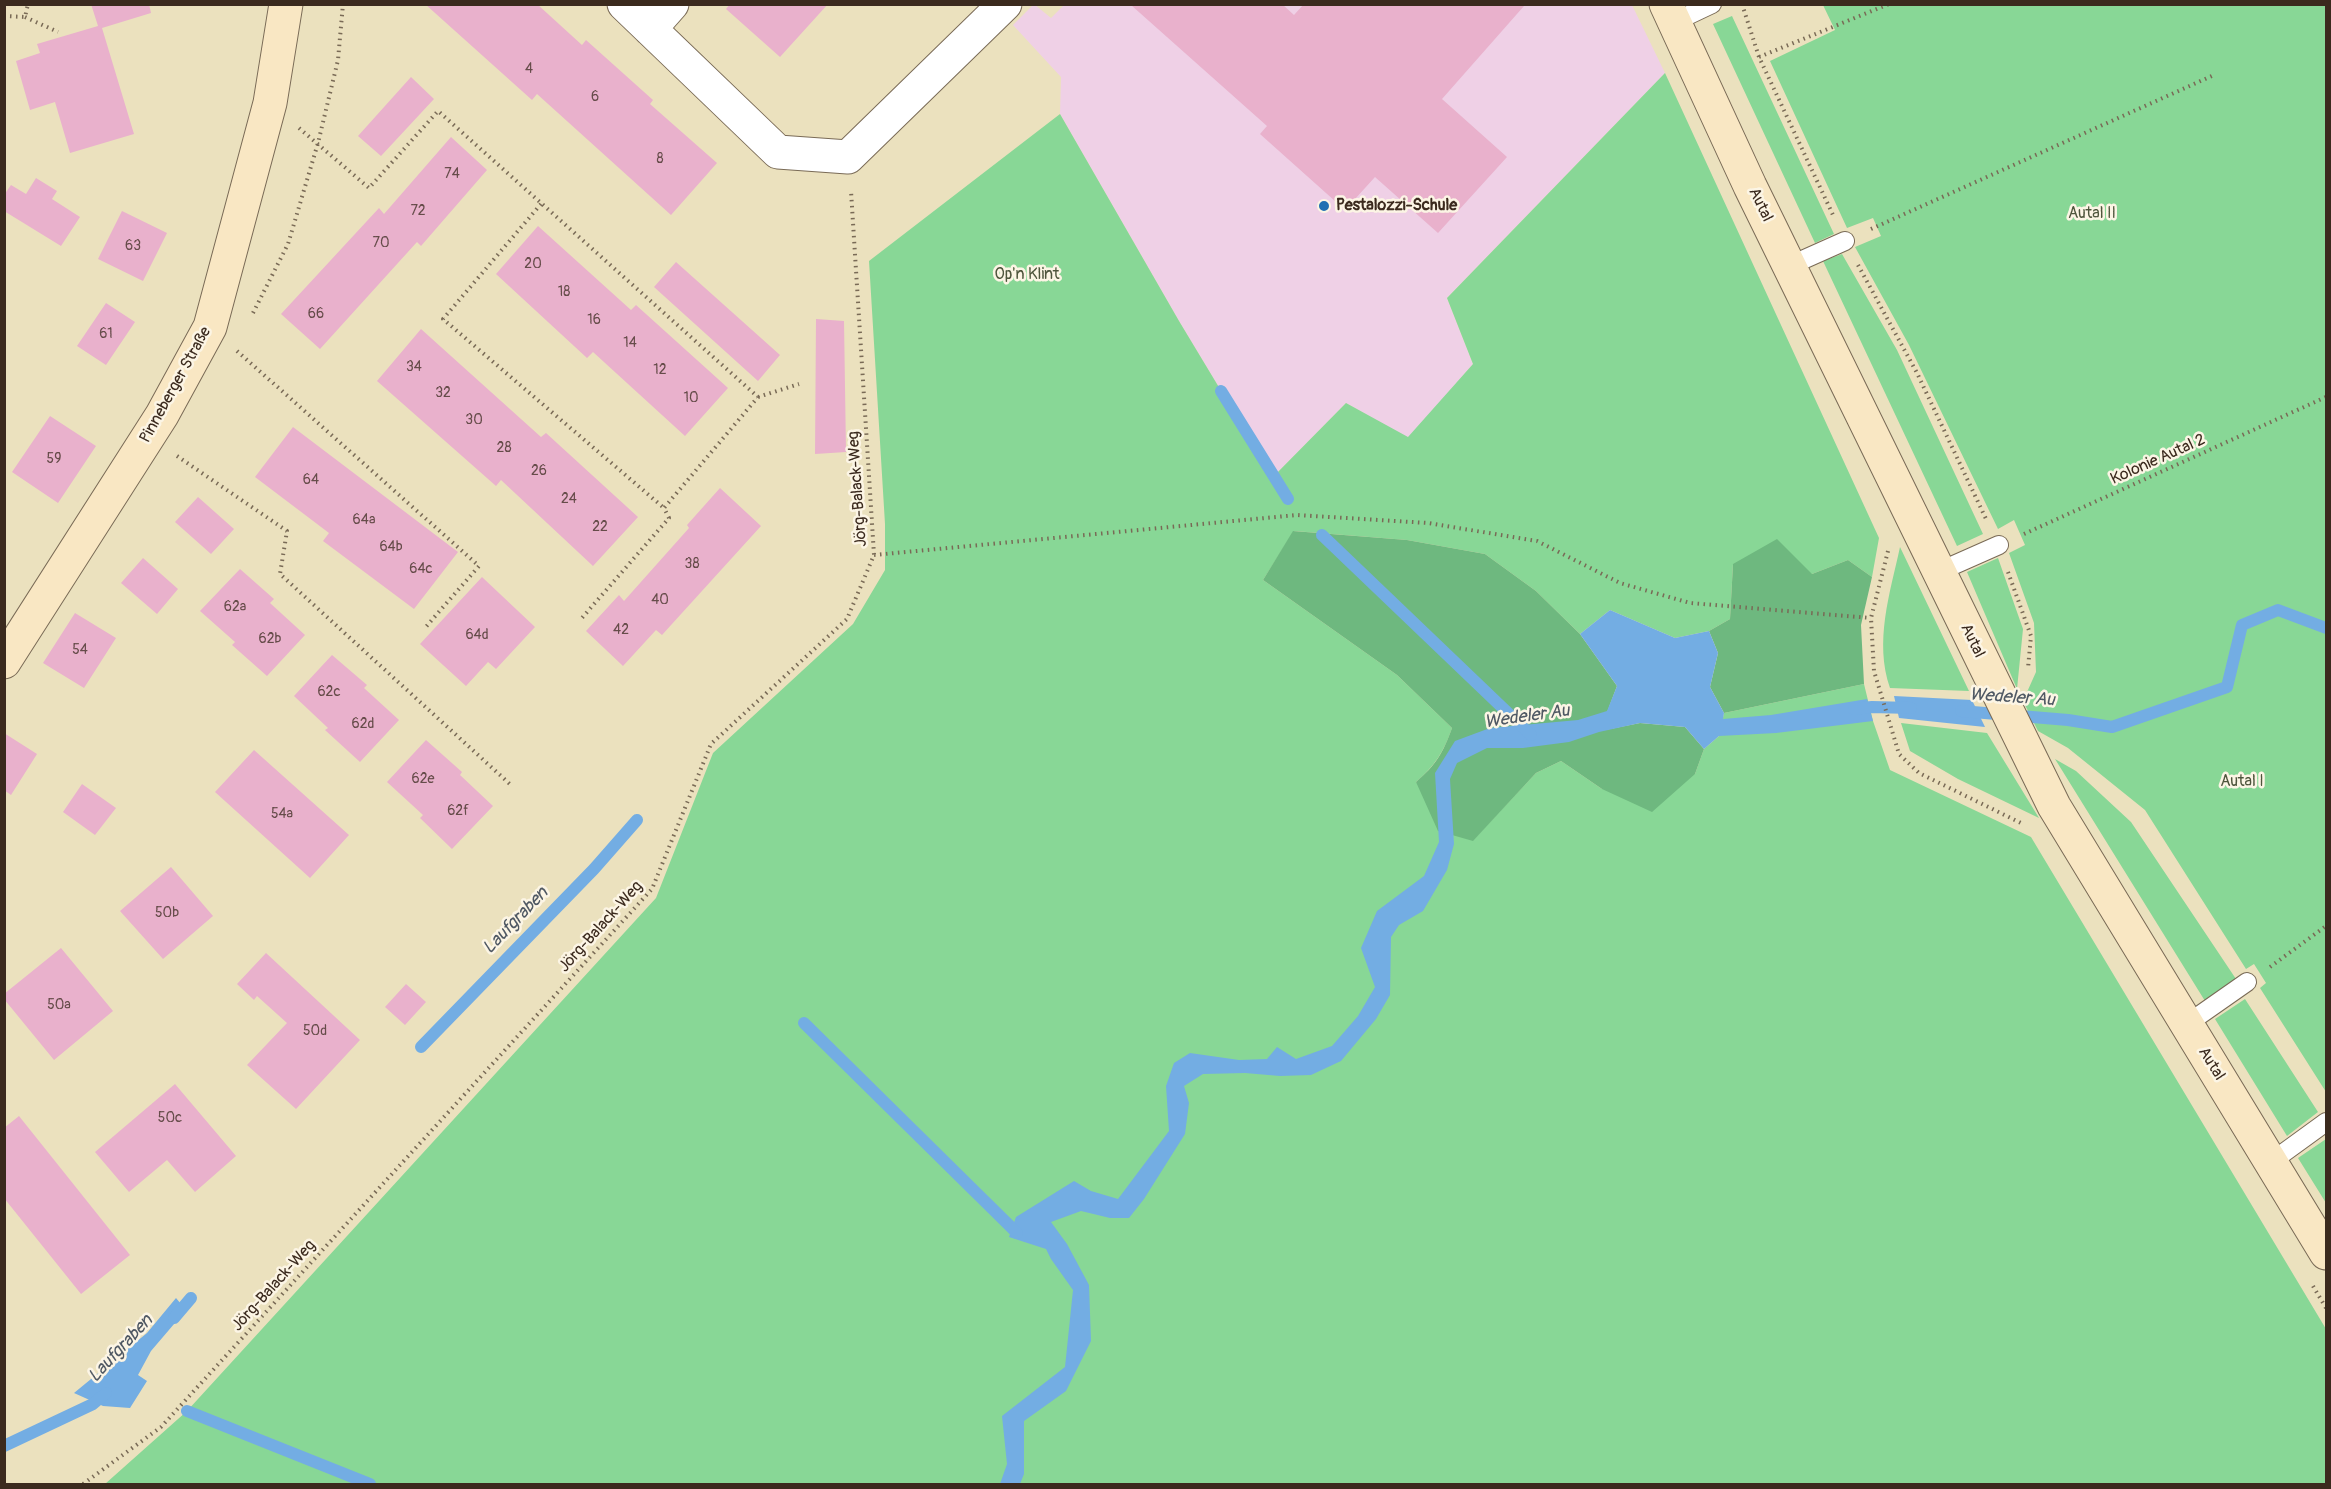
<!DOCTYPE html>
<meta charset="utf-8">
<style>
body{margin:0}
#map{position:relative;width:2331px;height:1489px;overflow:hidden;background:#ebe1be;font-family:Pangolin,sans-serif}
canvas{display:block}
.frame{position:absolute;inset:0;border:6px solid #3b2a1e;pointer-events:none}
</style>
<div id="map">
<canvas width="2331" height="1489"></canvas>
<div class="frame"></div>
</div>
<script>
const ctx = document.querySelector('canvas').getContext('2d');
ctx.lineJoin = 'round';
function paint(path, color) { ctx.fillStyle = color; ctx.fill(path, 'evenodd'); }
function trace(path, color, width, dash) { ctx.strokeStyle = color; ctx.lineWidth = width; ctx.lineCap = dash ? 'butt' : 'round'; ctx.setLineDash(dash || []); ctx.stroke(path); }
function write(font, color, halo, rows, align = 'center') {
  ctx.font = font + ' Pangolin,sans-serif'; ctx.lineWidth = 5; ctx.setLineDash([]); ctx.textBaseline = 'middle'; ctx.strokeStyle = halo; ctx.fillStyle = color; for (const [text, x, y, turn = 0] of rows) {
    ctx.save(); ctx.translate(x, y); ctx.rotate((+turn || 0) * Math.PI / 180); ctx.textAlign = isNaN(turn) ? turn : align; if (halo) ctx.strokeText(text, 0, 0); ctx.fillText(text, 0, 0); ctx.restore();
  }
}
const built = new Path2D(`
 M1034,4L1051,18L1065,4L1632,5L1665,73L1447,298L1473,364L1408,438L1346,403L1273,477L1179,321L1060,114L1061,77L1013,25Z`);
const green = new Path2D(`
 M1823,5H2326V1092L2260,988L2266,983L2254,964L2246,969L2145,810L2068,748L2038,731L2023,701L2036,672L2034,623L2009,553L2025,545L2014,520L1998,529L1909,345L1855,247L1881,236L1873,218L1847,228L1770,61L1835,30Z
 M1732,16L1834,234L1815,243L1713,24Z
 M1665,73L1879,538L1872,577L1848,560L1812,574L1733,564L1730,619L1709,631L1675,638L1610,610L1580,634L1536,591L1485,554L1407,540L1294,531L1263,580L1397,675L1452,728C1444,751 1435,766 1416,782L1473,840L1536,773L1561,761L1602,789L1695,774L1704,749L1719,736L1724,713L1864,684L1873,721L1890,770L2031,837L2326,1329V1484H105L187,1411L656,898L713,753L853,624L885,570V524L869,261L1060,114L1179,321L1273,477L1346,403L1408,437L1473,364L1447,298Z
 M1842,254L1897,350L1983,534L1957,546L1823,261Z
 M1900,547L1969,691L1890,688C1874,642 1890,593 1900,547Z
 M1998,558L2023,629L2017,689L1967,572Z
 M1901,723L1987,733L2039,818L1958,779L1910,751Z
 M2055,759L2076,771L2131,822L2236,979L2205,1001Z
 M2245,999L2318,1112L2287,1136L2215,1019Z
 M2326,1139V1203L2298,1158Z`);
const forest = new Path2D(`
 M1293,531L1407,540L1485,554L1536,591L1580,634L1617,686L1600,731L1640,723L1685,727L1704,749L1695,774L1652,812L1602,789L1561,761L1536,773L1473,841L1438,831L1416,782C1436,765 1443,753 1452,728L1397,675L1263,580Z
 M1777,539L1812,574L1848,560L1872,577L1861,625L1864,684L1724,713L1710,687L1718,653L1709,631L1730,619L1733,564Z`);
const water = new Path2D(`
 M1610,610L1675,638L1709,631L1718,653L1710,687L1724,713L1723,719L1771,715L1867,699L1873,721L1776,733L1719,736L1704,749L1685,727L1640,723L1599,732L1569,742L1523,748H1487L1457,763L1450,779L1454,844L1447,870L1423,911L1399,925L1391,937L1390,995L1376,1019L1341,1061L1311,1075L1280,1076L1245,1073L1203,1074L1184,1086L1189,1103L1185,1134L1144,1199L1129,1218H1110L1081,1211L1051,1222L1067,1244L1089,1285L1091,1341L1066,1391L1024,1421V1474L1020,1484H1000L1007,1464L1002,1416L1065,1367L1073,1290L1051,1259L1046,1249L1009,1237L1016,1217L1074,1181L1091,1191L1118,1199L1169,1131L1166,1086L1174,1063L1190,1053L1239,1060L1267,1059L1277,1047L1296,1059L1332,1046L1358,1016L1375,987L1361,948L1377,911L1424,876L1439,842L1435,773L1455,741L1490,728L1578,720L1607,711L1617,686L1580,634Z
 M1894,696L1972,700L1985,727L1899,718Z
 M176,1298L186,1310L151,1351L138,1375L147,1381L130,1408L103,1406L74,1393L147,1333Z`);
const stream = new Path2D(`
 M1221,391L1288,499
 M1322,535L1531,735
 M1854,709L1872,707L1911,708
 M1961,711L2068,720L2112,727L2227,687L2242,625L2278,610L2326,628
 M804,1023L1017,1233
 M421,1047L594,869L637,820
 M174,1318L191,1298
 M187,1411L370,1484
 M4,1446L93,1404L106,1393`);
const building = new Path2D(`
 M91,4H149L151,13L102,28L134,134L70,153L55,102L30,110L16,61L40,53L37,44L98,26Z
 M425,4H537L582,45L586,40L653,100L650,104L717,163L671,215L537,94L532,100Z
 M730,4H828L780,57L726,9Z
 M1304,4H1522L1524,6L1442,99L1507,157L1438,233L1375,177L1345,210L1260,134L1267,126L1131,5H1283L1294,15Z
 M411,77L434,99L381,156L358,136Z
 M451,137L487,170L421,246L417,242L320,349L281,314L379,208L384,214Z
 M36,178L57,191L52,199L80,217L61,246L4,211V195L11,185L26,194Z
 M122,211L167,233L143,281L98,259Z
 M538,226L631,310L636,305L728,388L685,436L593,352L587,358L496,274Z
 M676,262L780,355L758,381L654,287Z
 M106,303L135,322L106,365L77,346Z
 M816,319L844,321L846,452L815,454Z
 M421,329L541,437L546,433L638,517L593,566L501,480L496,486L377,381Z
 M50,416L96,446L58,503L12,472Z
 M293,427L458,552L414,609L323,541L329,533L255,477Z
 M720,488L761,526L662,635L656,630L623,666L586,631L619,595L624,601L689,528L687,525Z
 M198,497L234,529L211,554L175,522Z
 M143,558L178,589L157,614L121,583Z
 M240,569L274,599L270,603L305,635L267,676L232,645L235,642L200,611Z
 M482,577L535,627L496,669L488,662L466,686L420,644Z
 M75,613L116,638L84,688L43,663Z
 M332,655L367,685L364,688L399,720L360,762L325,730L328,728L294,696Z
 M4,733L37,754L11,795L4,790Z
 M426,740L462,772L460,775L493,806L452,849L420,818L423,815L387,782Z
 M254,750L349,835L310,878L215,792Z
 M82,784L116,808L95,835L63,812Z
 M171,867L213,916L163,959L120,911Z
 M61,948L113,1011L54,1060L4,999V994Z
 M266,953L360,1040L296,1109L247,1065L287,1023L257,996L254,1000L237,984Z
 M406,984L426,1002L405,1025L385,1007Z
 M175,1084L236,1156L195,1192L167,1160L129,1192L95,1152Z
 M19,1116L130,1255L81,1294L4,1198V1128Z`);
const path = new Path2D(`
 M1742,4L1759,57L1833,215
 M4,16L25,17L28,4
 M25,17L58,32
 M1759,57L1889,4
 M299,128L369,188L438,111L758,397L664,508L669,518L581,619
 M541,204L443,319L664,508
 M1871,229L2214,75
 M1858,265L1917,373L1987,521
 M253,313L288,244L318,143L338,60L343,4
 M237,351L479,566L424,629
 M758,397L799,384
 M177,456L287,531L280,574L512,786
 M2024,534L2326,397
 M1888,551L1871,618L1874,671L1899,754L1919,773L2023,824
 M874,555L1297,515L1428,523L1537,541L1620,583L1690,603L1871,618
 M2008,572L2031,636L2028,668
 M2270,967L2326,926
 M2313,1286L2326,1308
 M83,1484L161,1427L652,889L711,744L847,619L874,555L851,191`);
const lane = new Path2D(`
 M1674,22L1712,4
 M1789,266L1845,241
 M1938,572L1999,545
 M2187,1024L2247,982
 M2271,1162L2326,1122`);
const street = new Path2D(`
 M624,4L778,152L848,157L1005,4
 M650,29L672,4`);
const secondary = new Path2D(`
 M1666,4L1750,186L2054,806L2326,1253
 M4,662L162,415L210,327L270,103L286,4`);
const markers = [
 [1324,206,6,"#1f6fb2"]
];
const numberNames = [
 ["4",529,69],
 ["6",595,97],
 ["8",660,159],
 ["74",452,174],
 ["72",418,211],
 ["70",381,243],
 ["63",133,246],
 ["20",533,264],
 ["18",564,292],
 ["66",316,314],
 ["16",594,320],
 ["61",106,334],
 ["14",630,343],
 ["34",414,367],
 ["12",660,370],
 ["32",443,393],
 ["10",691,398],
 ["30",474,420],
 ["28",504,448],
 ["59",54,459],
 ["26",539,471],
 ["64",311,480],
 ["24",569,499],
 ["64a",364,520],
 ["22",600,527],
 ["64b",391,547],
 ["38",692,564],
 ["64c",421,569],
 ["40",660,600],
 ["62a",235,607],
 ["42",621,630],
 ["64d",477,635],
 ["62b",270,639],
 ["54",80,650],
 ["62c",329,692],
 ["62d",363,724],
 ["62e",423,779],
 ["62f",458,811],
 ["54a",282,814],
 ["50b",167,913],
 ["50a",59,1005],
 ["50d",315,1031],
 ["50c",170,1118]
];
const streetNames = [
 ["Autal",1760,205,64],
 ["Pinneberger Straße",176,385,-61],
 ["Kolonie Autal 2",2158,460,-24],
 ["Jörg-Balack-Weg",858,489,-94],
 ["Autal",1972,641,64],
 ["Jörg-Balack-Weg",601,927,-48],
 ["Autal",2211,1064,58],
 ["Jörg-Balack-Weg",274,1286,-48]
];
const poiNames = [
 ["Pestalozzi-Schule",1336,206]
];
const parkNames = [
 ["Autal II",2092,214],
 ["Op'n Klint",1027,275],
 ["Autal I",2242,782]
];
const waterNames = [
 ["Wedeler Au",2012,698,4],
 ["Wedeler Au",1527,717,-8],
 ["Laufgraben",516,921,-46],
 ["Laufgraben",121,1349,-47]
];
paint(built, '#efd0e6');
paint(green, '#88d796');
paint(forest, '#6eb87f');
paint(water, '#73ade3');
trace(stream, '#73ade3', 12);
paint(building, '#e9b1cc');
trace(lane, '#796a56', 20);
trace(street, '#796a56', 35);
trace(secondary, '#796a56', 35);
trace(path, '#796a56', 4, [1.5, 4.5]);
trace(lane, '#fff', 18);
trace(street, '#fff', 33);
trace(secondary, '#f9e7c3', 33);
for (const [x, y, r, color] of markers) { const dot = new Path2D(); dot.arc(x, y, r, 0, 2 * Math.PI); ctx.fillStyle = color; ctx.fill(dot); trace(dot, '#fcf5e5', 2); }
write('14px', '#664c4a', null, numberNames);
write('16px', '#3b2a1e', '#fcf5e5', streetNames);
write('bold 16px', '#3b2a1e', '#fcf5e5', poiNames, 'left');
write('16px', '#4e553c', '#fcf5e5', parkNames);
write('italic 18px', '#4f5863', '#fcf5e5', waterNames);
</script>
